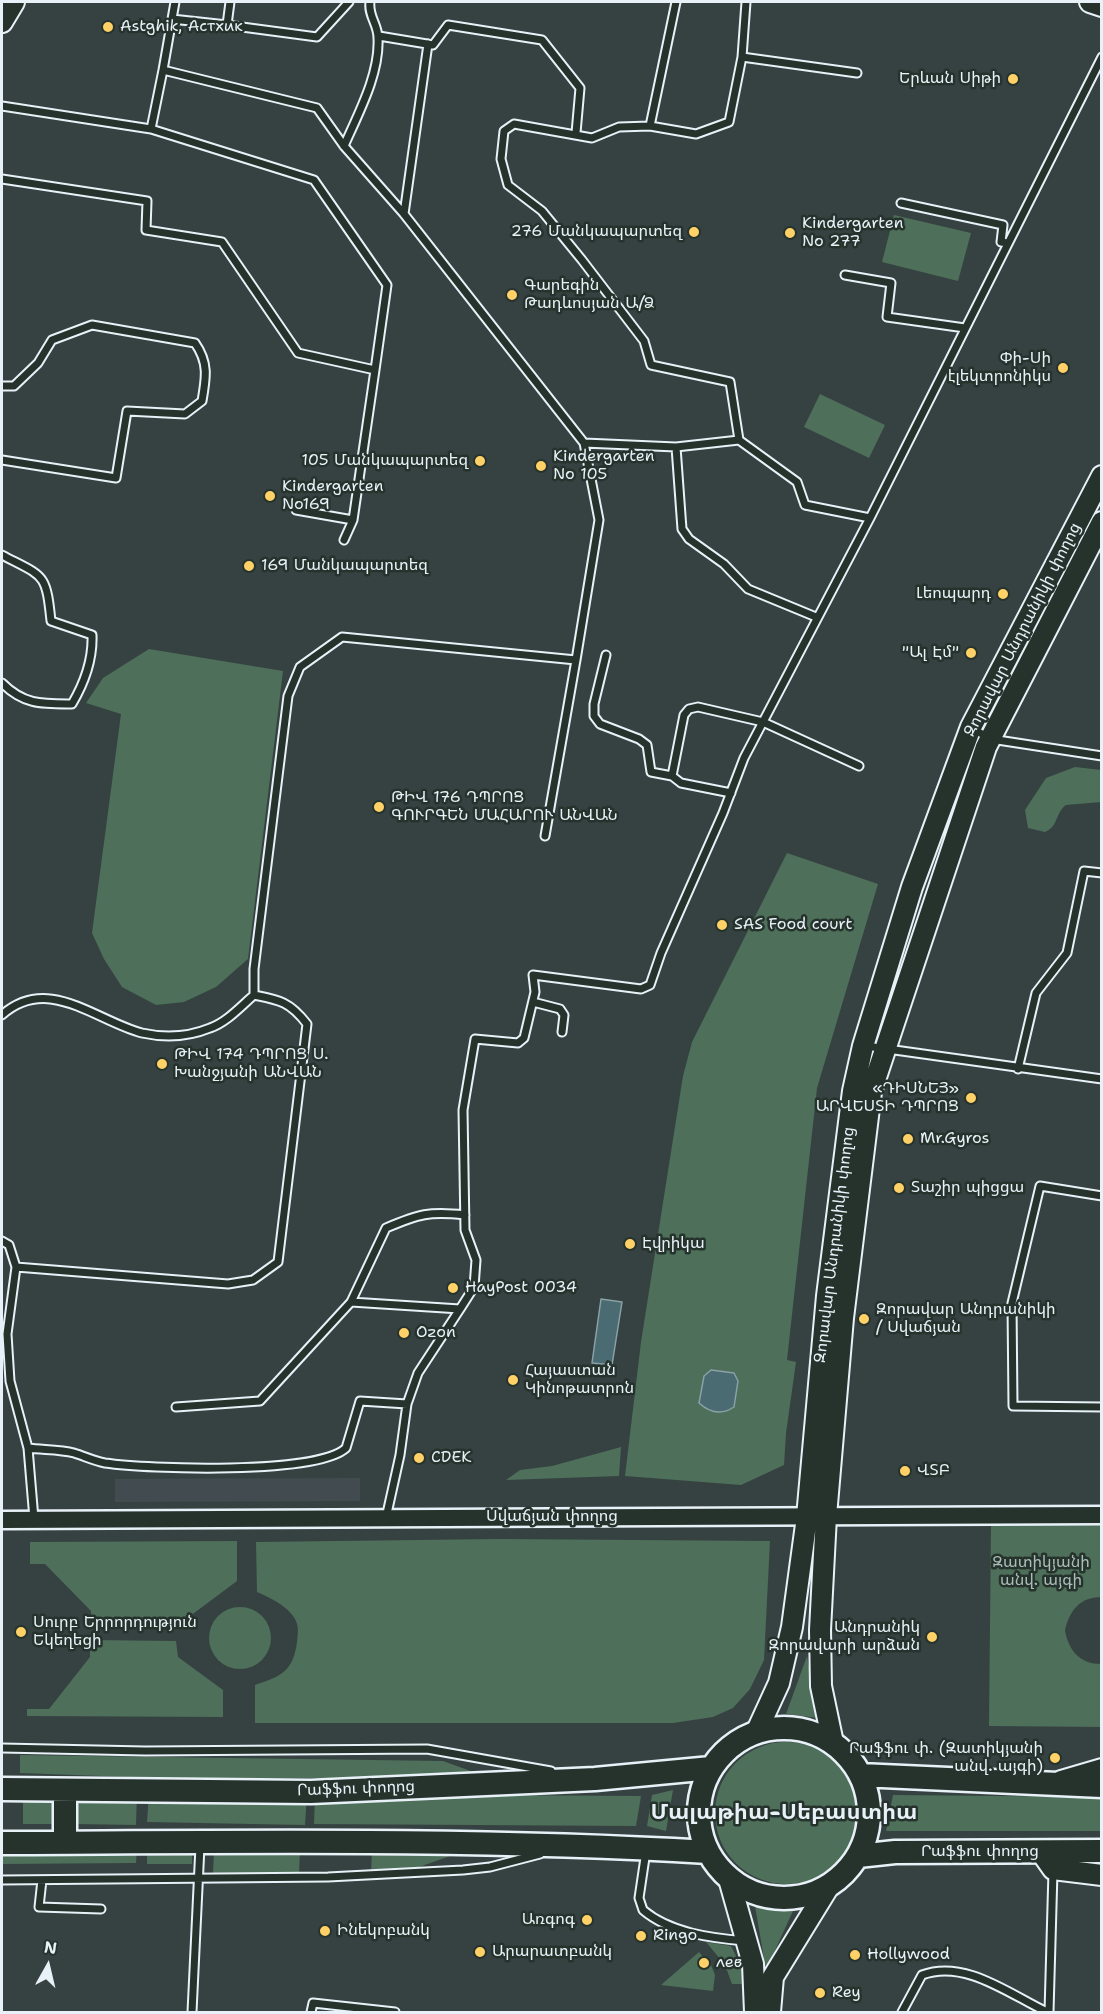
<!DOCTYPE html>
<meta charset="utf-8">
<style>
body{margin:0}
#map{position:relative;width:1103px;height:2014px;overflow:hidden;background:#364242;font-family:"Shantell Sans",sans-serif}
canvas{display:block}
.frame{position:absolute;inset:0;border:3px solid #e8f1f8;pointer-events:none}
.north{position:absolute;left:18px;top:1936px;width:60px;height:60px;-webkit-text-stroke:4px #26332d;paint-order:stroke;rotate:8deg;font-size:16px;font-weight:700;line-height:24px;text-align:center;color:#e8f1f8}
.north::after{content:'';display:block;margin:auto;width:21px;height:27px;background:#e8f1f8;clip-path:polygon(50% 0,100% 100%,50% 72%,0 100%)}
</style>
<div id="map">
<canvas width="1103" height="2014"></canvas>
<div class="frame"></div>
<div class="north">N</div>
</div>
<script>
const ctx = document.querySelector('canvas').getContext('2d');
ctx.lineJoin = 'round';
function paint(path, color) { ctx.fillStyle = color; ctx.fill(path, 'evenodd'); }
function trace(path, color, width, dash) { ctx.strokeStyle = color; ctx.lineWidth = width; ctx.lineCap = dash ? 'butt' : 'round'; ctx.setLineDash(dash || []); ctx.stroke(path); }
function write(font, color, halo, rows, align = 'center') {
  ctx.font = font + ' "Shantell Sans","Noto Sans Armenian",sans-serif'; ctx.lineWidth = 5; ctx.setLineDash([]); ctx.textBaseline = 'middle'; ctx.strokeStyle = halo; ctx.fillStyle = color; for (const [text, x, y, turn = 0] of rows) {
    ctx.save(); ctx.translate(x, y); ctx.rotate((+turn || 0) * Math.PI / 180); ctx.textAlign = isNaN(turn) ? turn : align; if (halo) ctx.strokeText(text, 0, 0); ctx.fillText(text, 0, 0); ctx.restore();
  }
}
const built = new Path2D(`
 M360,1478V1501L115,1502V1479Z`);
const green = new Path2D(`
 M894,215L971,233L958,281L882,262Z
 M820,394L885,425L869,458L804,427Z
 M149,649L283,671L248,959L216,987L184,1002L156,1005L122,987L104,959L92,933L121,714L86,703L103,678Z
 M1075,767L1101,770V802L1066,805C1055,813 1059,826 1045,832L1028,828L1025,810L1046,778Z
 M787,853L878,884L817,1088L787,1360L796,1362L786,1433L784,1465L741,1485L625,1476L641,1342L683,1076L692,1042Z
 M621,1447L619,1476L506,1480L520,1470L552,1466Z
 M991,1523L1101,1524V1597C1080,1597 1069,1611 1065,1631C1069,1651 1080,1664 1101,1664V1727L989,1726Z
 M499,1539L770,1541L764,1660L750,1689L733,1708L713,1717L673,1723H255V1685C282,1676 293,1671 297,1642C298,1633 299,1626 295,1619C287,1605 270,1598 257,1592L256,1542Z
 M237,1541V1581L178,1625L91,1623V1611L45,1564H30V1542Z
 M209 1638a31 31 0 1 1 62 0a31 31 0 1 1-62 0Z
 M90,1640L176,1641L178,1657L223,1690V1717L27,1716V1709H49L90,1657Z
 M807,1656L818,1718L786,1714Z
 M715 1813a71 71 0 1 1 142 0a71 71 0 1 1-142 0Z
 M20,1755L443,1761L490,1778H156L20,1773Z
 M673,1790L666,1831L647,1826L652,1795Z
 M23,1792L57,1793L56,1824H23Z
 M77,1792L137,1793L136,1825L76,1824Z
 M149,1793L307,1794L305,1825L147,1822Z
 M315,1794L641,1796L636,1826L314,1824Z
 M893,1795L1101,1797V1831H886Z
 M137,1848L136,1863L2,1864V1849Z
 M473,1848L419,1867L371,1872L372,1851Z
 M147,1849H192V1864H147Z
 M214,1850H300L299,1875L213,1874Z
 M755,1906L793,1911L766,1970Z
 M706,1942L731,1946L742,1968L743,1984H732L725,1965Z
 M699,1952L704,1958L699,1964L703,1969L711,1965L715,1975L713,1991L661,1985Z`);
const water = new Path2D(`
 M601,1299L622,1302L612,1365L592,1363Z
 M711,1370L734,1373L738,1381L734,1407C722,1415 710,1413 699,1403L704,1376Z`);
const service = new Path2D(`
 M172,19L227,25L230,2
 M227,25L317,37L349,2
 M379,36L433,45L448,25L542,40L580,88L576,133
 M742,57L857,73
 M163,70L175,2
 M2,106L151,129L163,70L317,108L344,146L404,214L584,443
 M650,126L676,2
 M344,146C358,114 380,74 378,38C378,24 368,16 370,2
 M2,179L147,201L146,230L222,242L298,353L375,370L387,285L314,180L151,129
 M901,203L1003,225L1001,242L1008,243
 M404,214L428,44
 M845,275L891,283L887,317L965,328
 M2,386H14L38,363L52,340L92,325L195,343C209,363 206,378 202,401L185,414L127,411L116,478L2,460
 M739,440L797,482L805,505L870,518
 M676,447L682,529L689,539L724,564L748,589L816,617
 M296,510L353,520
 M344,540L353,520L375,370
 M2,555C44,577 46,572 51,621L92,635C93,660 85,682 72,704C42,704 24,705 2,683
 M606,655L594,704V716L600,724L639,739L647,745L651,772L672,776
 M973,729L991,739L1102,756
 M731,793L681,783L672,776L684,715L689,709L698,707L763,722L859,766
 M545,836L576,660
 M533,1002L560,1009L564,1015L562,1032
 M2,1015C48,974 96,1021 142,1033C165,1038 188,1037 210,1028C227,1022 240,1007 254,995
 M866,1046L1102,1079
 M1018,1069L1036,993L1067,953L1084,871L1102,873
 M1102,1196L1040,1186L1012,1303L1013,1406L1102,1407
 M2,1241L9,1245L16,1267
 M351,1302L386,1228C419,1214 429,1211 465,1215
 M460,1309L474,1287L476,1260L465,1230L463,1110L475,1039L518,1043L524,1038L535,992L533,975L641,989L650,985L661,953L723,813L744,758L870,518L1102,57
 M176,1407L260,1401L351,1302L460,1309L418,1373L407,1404L400,1455L386,1518
 M28,1448C43,1450 60,1449 74,1453C84,1456 94,1461 105,1463C147,1469 317,1475 346,1448L360,1401L407,1404
 M34,1519L28,1448L10,1381L7,1334L16,1267L228,1284L253,1280L278,1262L307,1024C290,1002 280,1000 254,995V969L288,696L300,667L342,637L576,660L599,520L584,443L676,447L739,440L730,382L651,365L644,341L582,260L542,211L508,185L501,159L504,131L514,124L592,138L619,127L650,126L696,134L729,122L742,57L746,2
 M2,1748L145,1751L427,1749L551,1771
 M646,1851L639,1898L643,1910C670,1933 711,1938 745,1941
 M2,1880L328,1877L463,1870L490,1867L540,1854
 M42,1880L39,1907L101,1909
 M192,2012L200,1846
 M311,2012L313,2003L395,2012
 M902,2012L922,1975C965,1959 1009,1994 1047,2012
 M1049,2012L1053,1871`);
const tertiary = new Path2D(`
 M2,1520L1102,1515`);
const secondary = new Path2D(`
 M1090,2L1102,6
 M2,22L14,2
 M756,1733L779,1683L792,1627L807,1517L827,1296L853,1091L863,1046L912,887L971,727L1102,476
 M833,1743L821,1686L820,1630L826,1516L843,1318L871,1092L986,747L1102,522
 M1061,1781L1102,1769
 M1041,1852L1053,1869L1102,1875
 M729,1879L753,1964L755,2012
 M770,2012L773,1977L829,1886`);
const primary = new Path2D(`
 M699 1813a85 85 0 1 1 170 0a85 85 0 1 1-170 0Z
 M860,1775L1102,1786
 M2,1789L311,1792L595,1779L711,1768
 M2,1843C237,1842 473,1838 708,1852
 M65,1843V1790
 M858,1856L895,1852L1102,1851`);
const markers = [
 [108,27,6,"#ffd166"],
 [1013,79,6,"#ffd166"],
 [694,232,6,"#ffd166"],
 [790,233,6,"#ffd166"],
 [512,295,6,"#ffd166"],
 [1063,368,6,"#ffd166"],
 [480,461,6,"#ffd166"],
 [541,466,6,"#ffd166"],
 [270,496,6,"#ffd166"],
 [249,566,6,"#ffd166"],
 [1003,594,6,"#ffd166"],
 [971,653,6,"#ffd166"],
 [379,807,6,"#ffd166"],
 [722,925,6,"#ffd166"],
 [162,1064,6,"#ffd166"],
 [971,1098,6,"#ffd166"],
 [908,1139,6,"#ffd166"],
 [899,1188,6,"#ffd166"],
 [630,1244,6,"#ffd166"],
 [453,1288,6,"#ffd166"],
 [864,1319,6,"#ffd166"],
 [404,1333,6,"#ffd166"],
 [513,1380,6,"#ffd166"],
 [419,1458,6,"#ffd166"],
 [905,1471,6,"#ffd166"],
 [21,1632,6,"#ffd166"],
 [932,1637,6,"#ffd166"],
 [1055,1758,6,"#ffd166"],
 [587,1920,6,"#ffd166"],
 [325,1931,6,"#ffd166"],
 [641,1936,6,"#ffd166"],
 [480,1952,6,"#ffd166"],
 [855,1955,6,"#ffd166"],
 [704,1963,6,"#ffd166"],
 [820,1993,6,"#ffd166"]
];
const poiNames = [
 ["Astghik, Астхик",120,27],
 ["Երևան Սիթի",1001,79,"right"],
 ["Kindergarten",802,224],
 ["No 277",802,242],
 ["276 Մանկապարտեզ",682,232,"right"],
 ["Գարեգին",524,286],
 ["Թադևոսյան Ա/Ձ",524,304],
 ["Փի-Սի",1051,359,"right"],
 ["էլեկտրոնիկս",1051,377,"right"],
 ["Kindergarten",553,457],
 ["No 105",553,475],
 ["105 Մանկապարտեզ",468,461,"right"],
 ["Kindergarten",282,487],
 ["No169",282,505],
 ["169 Մանկապարտեզ",261,566],
 ["Լեոպարդ",991,594,"right"],
 ["\"Ալ Էմ\"",959,653,"right"],
 ["ԹԻՎ 176 ԴՊՐՈՑ",391,798],
 ["ԳՈՒՐԳԵՆ ՄԱՀԱՐՈՒ ԱՆՎԱՆ",391,816],
 ["SAS Food court",734,925],
 ["ԹԻՎ 174 ԴՊՐՈՑ Ս.",174,1055],
 ["Խանջյանի ԱՆՎԱՆ",174,1073],
 ["«ԴԻՍՆԵՅ»",959,1089,"right"],
 ["ԱՐՎԵՍՏԻ ԴՊՐՈՑ",959,1107,"right"],
 ["Mr.Gyros",920,1139],
 ["Տաշիր պիցցա",911,1188],
 ["Էվրիկա",642,1244],
 ["HayPost 0034",465,1288],
 ["Զորավար Անդրանիկի",876,1310],
 ["/ Սվաճյան",876,1328],
 ["Ozon",416,1333],
 ["Հայաստան",525,1371],
 ["Կինոթատրոն",525,1389],
 ["CDEK",431,1458],
 ["ՎՏԲ",917,1471],
 ["Սուրբ Երրորդություն",33,1623],
 ["Եկեղեցի",33,1641],
 ["Անդրանիկ",920,1628,"right"],
 ["Զորավարի արձան",920,1646,"right"],
 ["Րաֆֆու փ. (Զատիկյանի",1043,1749,"right"],
 ["անվ. այգի)",1043,1767,"right"],
 ["Առգոգ",575,1920,"right"],
 ["Ինեկոբանկ",337,1931],
 ["Ringo",653,1936],
 ["Արարատբանկ",492,1952],
 ["Hollywood",867,1955],
 ["лев",716,1963],
 ["Rey",832,1993]
];
const streetNames = [
 ["Զորավար Անդրանիկի փողոց",1023,630,-63],
 ["Զորավար Անդրանիկի փողոց",835,1245,-83],
 ["Սվաճյան փողոց",552,1517],
 ["Րաֆֆու փողոց",356,1789,-2],
 ["Րաֆֆու փողոց",980,1852]
];
const parkNames = [
 ["Զատիկյանի",1041,1563],
 ["անվ. այգի",1041,1581]
];
const districtNames = [
 ["Մալաթիա-Սեբաստիա",784,1813]
];
paint(built, '#424c50');
paint(green, '#4e6f59');
paint(water, '#4a6b71');
trace(water, '#89a1a7', 1.5);
trace(service, '#e8f1f8', 11);
trace(tertiary, '#e8f1f8', 21);
trace(secondary, '#e8f1f8', 24);
trace(primary, '#e8f1f8', 27);
trace(service, '#26332d', 7);
trace(tertiary, '#26332d', 16);
trace(secondary, '#26332d', 20);
trace(primary, '#26332d', 22);
for (const [x, y, r, color] of markers) { const dot = new Path2D(); dot.arc(x, y, r, 0, 2 * Math.PI); ctx.fillStyle = color; ctx.fill(dot); trace(dot, '#26332d', 2); }
write('16px', '#e8f1f8', '#26332d', poiNames, 'left');
write('16px', '#e8f1f8', '#26332d', streetNames);
write('16px', '#aabdb8', '#26332d', parkNames);
write('bold 22px', '#e8f1f8', '#26332d', districtNames);
</script>
